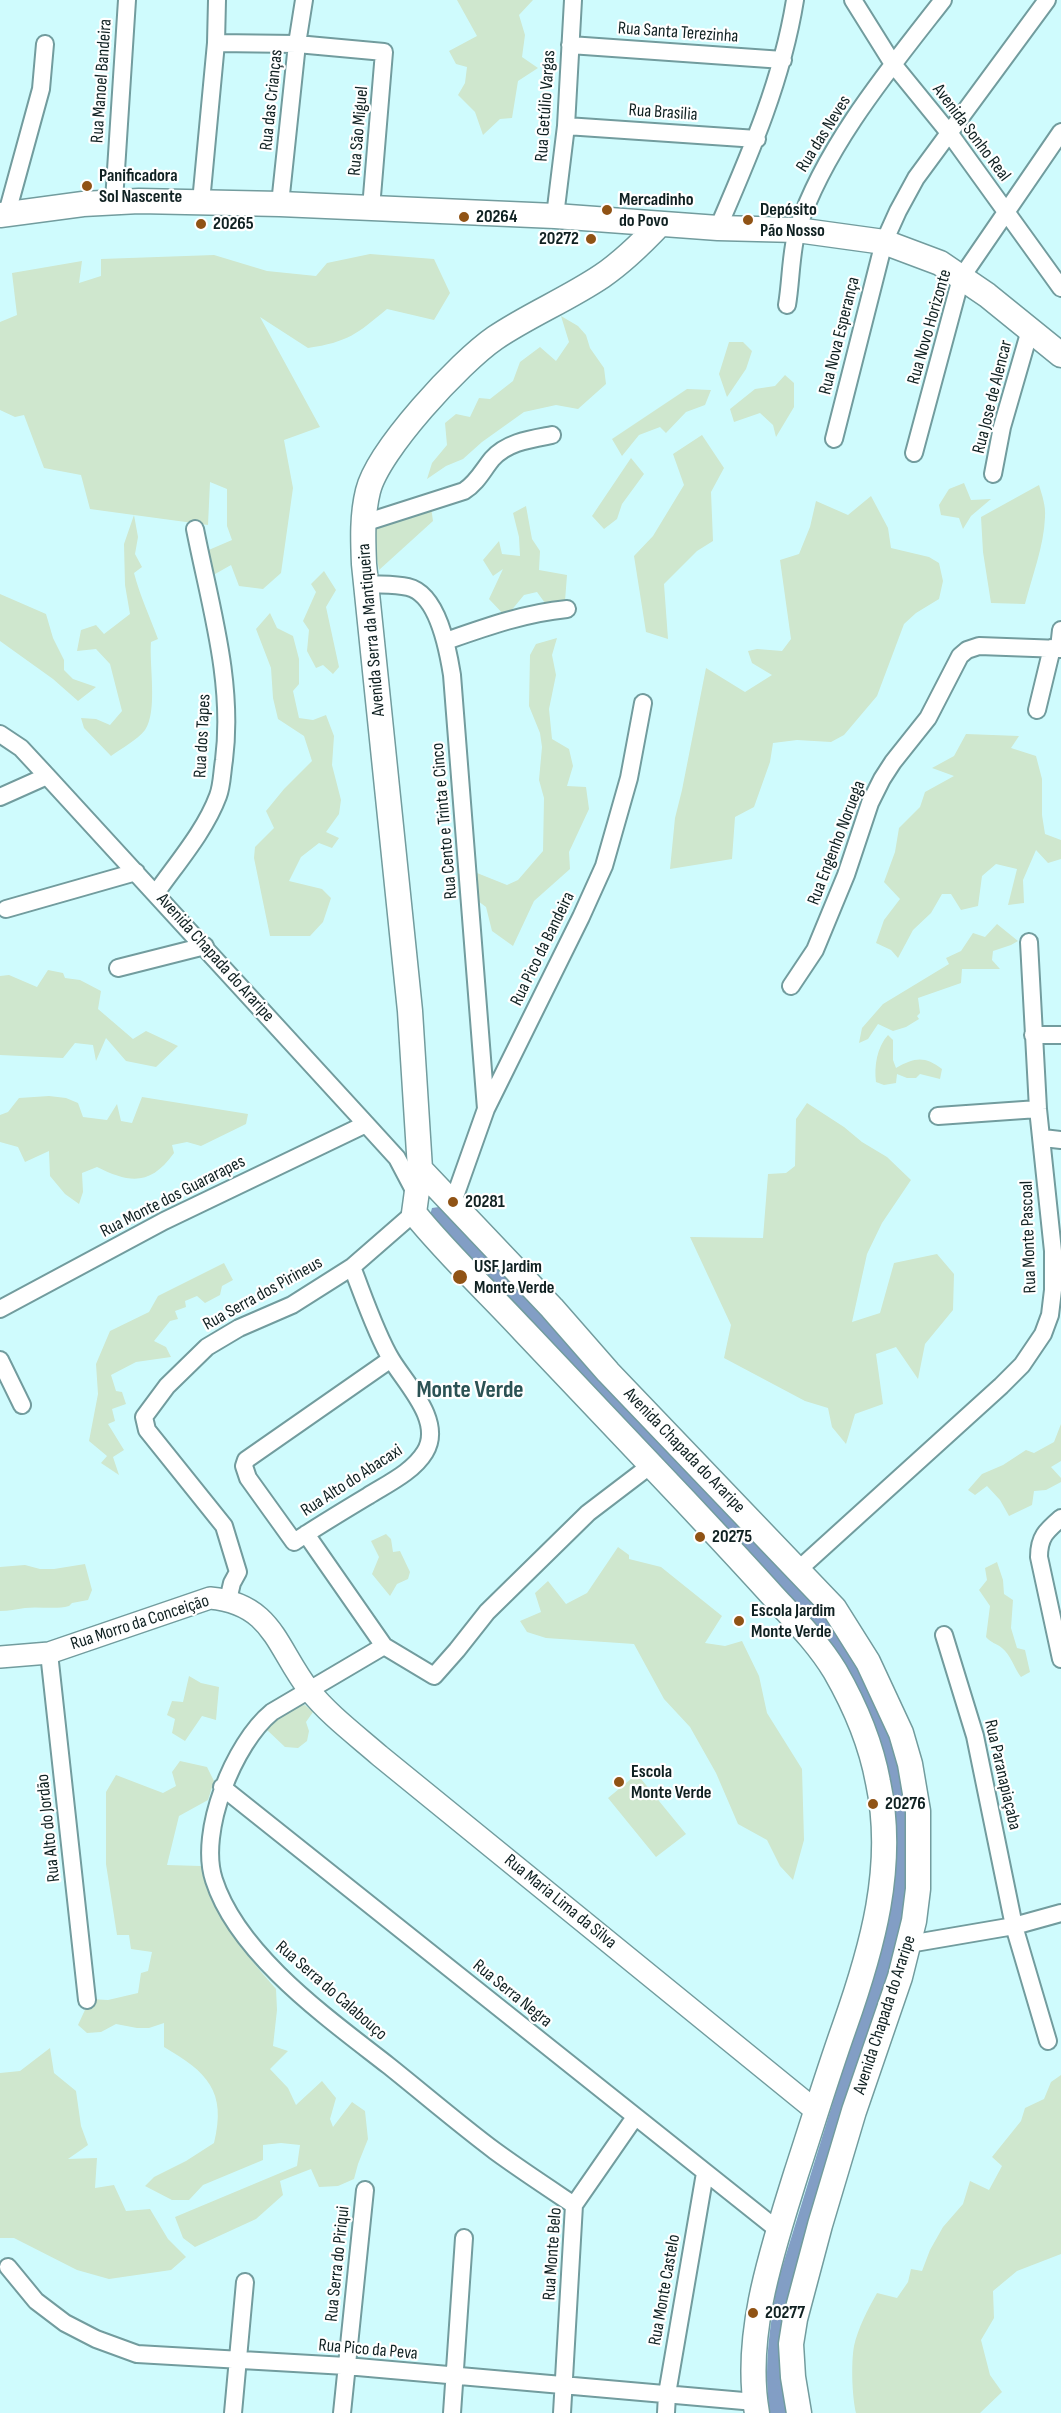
<!DOCTYPE html>
<meta charset="utf-8">
<style>
body{margin:0}
canvas{display:block;background:#cffbfd}
</style>
<canvas width="1061" height="2413"></canvas>
<script>
const ctx = document.querySelector('canvas').getContext('2d');
ctx.lineJoin = 'round';
function paint(path, color) { ctx.fillStyle = color; ctx.fill(path, 'evenodd'); }
function trace(path, color, width, dash) { ctx.strokeStyle = color; ctx.lineWidth = width; ctx.lineCap = dash ? 'butt' : 'round'; ctx.setLineDash(dash || []); ctx.stroke(path); }
function write(font, color, halo, rows, align = 'center') {
  ctx.font = font + ' "Sofia Sans Condensed",sans-serif'; ctx.lineWidth = 4.5; ctx.setLineDash([]); ctx.textBaseline = 'middle'; ctx.strokeStyle = halo; ctx.fillStyle = color; for (const [text, x, y, turn = 0] of rows) {
    ctx.save(); ctx.translate(x, y); ctx.rotate((+turn || 0) * Math.PI / 180); ctx.textAlign = isNaN(turn) ? turn : align; if (halo) ctx.strokeText(text, 0, 0); ctx.fillText(text, 0, 0); ctx.restore();
  }
}
const green = new Path2D(`
 M457,0H533L519,15L525,35L522,57L538,68L518,81L512,118L500,119L483,135L475,112L458,95L465,83L467,67L456,64L449,51L477,36Z
 M370,254L434,259L450,293L434,320L387,309C357,334 348,342 308,348L260,317L320,427L284,440L293,488L281,573L263,589L239,586L231,565L208,578L204,552L232,540L227,526V489L210,482L208,525L134,515L138,537L135,554L142,567L134,573C140,596 150,617 158,639L151,642C149,665 158,711 145,730C137,740 122,748 111,756L84,728L81,718L96,719L110,725L122,711L110,664L96,649L77,651L81,630L96,625L104,634L130,614L125,585L124,544L134,515L90,509L81,475L44,468L24,415L15,417L0,410V322L17,315L12,273L82,261L79,283L101,276V259L214,255L267,271L316,276L327,263Z
 M561,316L578,326L586,335L590,348L604,368L606,384L578,409L556,405L524,412L482,442L463,459L446,466L427,479L432,463L447,445L445,423L456,414L470,417L479,398L490,399L513,381L520,362L540,347L556,361L569,342Z
 M729,342H743L752,351L746,369L727,397L719,374Z
 M785,375L794,383V407L776,437L773,425L760,413L734,422L730,409L755,389L775,386Z
 M687,389L711,390L705,405L686,412L666,433L660,427L639,435L622,456L612,439Z
 M702,435L724,468L711,492L713,541L697,551L664,584L668,639L646,632L634,556L653,536L684,485L673,454Z
 M631,458L644,474L622,504L617,519L604,529L592,516Z
 M964,483L971,500L991,499L971,516L963,529L959,518L941,515L939,505L949,489Z
 M1039,485C1042,495 1046,506 1045,517C1044,546 1032,576 1025,604L991,603L983,552L981,517Z
 M871,496L888,528L891,548L929,557L939,563L943,581L939,599L916,613L904,624L877,696L844,735L831,742L797,740L773,743L770,762L754,807L735,817L732,859L670,869L675,818L682,790L706,668L745,692L772,675L752,663L748,651L757,649L782,651L791,639L780,560L799,554L810,527L816,501L848,515Z
 M526,506L532,539L540,551L539,570L567,575L565,601L545,603L537,592L524,595L506,617L489,599L503,569L493,576L483,560L499,541L502,554L520,556L519,537L513,513Z
 M431,507L433,521L379,570L371,525Z
 M324,571L336,590L326,607L339,667L333,674L323,665L316,668L307,651L309,630L303,621L316,592L311,584Z
 M0,594L46,614L53,638L64,660V670L73,679L96,687L78,701L53,679L0,641Z
 M270,613L277,628L293,636L299,659V684L293,691L299,718L313,720L326,715L334,736L332,765L341,800L339,814L326,832L339,838L332,848L319,843L301,857L289,881L322,889L331,898L323,922L310,936H270L254,858L255,847L274,828L266,811L284,789L312,761L304,736L278,719L273,698L271,668L256,629Z
 M557,638L552,655L556,675L549,709L552,739L569,749L573,766L567,786L586,787L589,809L569,852L570,869L534,901L513,946L492,931L486,907L474,898L472,871L507,885L518,880L543,851L544,798L539,780L542,747L540,733L529,706L530,655L536,644Z
 M966,734L1019,736L1011,748L1036,756L1042,779V815L1045,834L1061,840V859L1048,863L1036,850L1023,880L1024,903L1008,905L1017,869L996,864L982,876L978,906L961,910L951,894H942L931,913L913,930L898,958L891,950L876,943L884,920L900,899L884,882L895,852L899,828L920,807L925,792L954,776L932,768L954,756Z
 M997,924L1018,941L1011,945L993,951L992,960L1000,969H962L961,983L918,998L920,1013L917,1016L919,1019L906,1027L893,1031L878,1024L868,1039L859,1043L862,1028L883,1004L949,964L946,958L961,951L973,933L985,937Z
 M48,970L63,973L65,978L80,980L101,991L98,1009L133,1039L146,1031L178,1046L156,1067L126,1061L106,1038L96,1061L93,1045L75,1043L63,1058L0,1055V976L9,975L37,987Z
 M888,1035L893,1040V1060L896,1068C915,1057 925,1056 942,1069L940,1079L920,1074L916,1078H907L897,1074L896,1083L884,1085L876,1082C874,1066 877,1047 888,1035Z
 M49,1096L66,1098L78,1103L83,1117L107,1120L117,1104L121,1121L132,1123L142,1097L248,1114L246,1124L201,1146L187,1142L172,1145L174,1153C151,1185 131,1184 97,1167L82,1173L83,1192L79,1204L65,1194L50,1176L49,1151L25,1162L18,1147L0,1142V1115L8,1112L19,1098Z
 M807,1103L844,1127L862,1142L887,1157L911,1180L882,1223L867,1254L852,1322L880,1313L894,1263L937,1254L954,1274L953,1310L925,1344L918,1379L896,1347L876,1354L883,1404L855,1414L846,1444L832,1427L828,1408L805,1401L724,1358L731,1325L690,1237L763,1238L768,1174L786,1173L795,1166L796,1119Z
 M224,1263L233,1280L222,1286L220,1295L205,1303L197,1296L185,1301L186,1307L175,1311L178,1319L170,1321L154,1341L166,1347L171,1357L136,1362L111,1375L116,1391L122,1392L126,1404L112,1409L115,1421L108,1424L124,1450L113,1457L119,1475L101,1463L107,1456L89,1441L98,1394L96,1364L110,1331L149,1312L158,1296Z
 M1061,1424V1461L1051,1467L1061,1478V1482L1046,1490L1034,1491L1032,1505L1009,1516L1000,1500L987,1486L975,1495L968,1490L982,1474L1003,1465L1026,1450L1034,1453L1054,1442Z
 M386,1534L391,1539L393,1552L400,1551L410,1572L408,1579L397,1584L390,1596L372,1574L379,1557L371,1541Z
 M618,1547L629,1555V1559L661,1567L722,1616L705,1643L725,1646L742,1641L759,1676L767,1713L802,1769L804,1840L793,1880L780,1866L767,1840L738,1824L716,1773L690,1727L664,1699L634,1644L546,1638L527,1632L520,1621L541,1612L535,1593L548,1581L566,1604L587,1593Z
 M997,1562L1003,1580L1004,1594L1013,1600L1011,1628L1017,1648L1025,1650L1030,1672L1021,1677C1014,1668 1011,1655 1002,1648C996,1643 991,1643 986,1637L990,1606L979,1590L987,1580L985,1568Z
 M85,1564L92,1590L88,1600L72,1603L69,1606C55,1610 39,1606 25,1608C16,1609 9,1611 0,1611V1567L25,1565L40,1569H54Z
 M189,1676L201,1683L219,1687L216,1720L202,1716L185,1741L172,1733L175,1719L167,1715L172,1701L183,1702Z
 M305,1705L313,1712L306,1722L309,1731L307,1741L298,1748L285,1747L266,1729L271,1717L289,1707Z
 M180,1761L207,1767L214,1781L208,1800L179,1816L167,1865L201,1866C207,1909 248,1957 276,1989L277,2010L273,2046L288,2051L270,2069L288,2088L296,2105L322,2081L336,2098L330,2119L333,2127L352,2102L365,2111L368,2139L358,2164L354,2179L338,2186L319,2187L311,2169L280,2181L283,2195L256,2219L195,2247L183,2238L175,2217L297,2166L300,2145L281,2143L263,2145V2160L203,2185L189,2200H172L145,2186L154,2177L186,2161L214,2143C227,2091 207,2072 164,2047V2023L149,2028H137L116,2024L101,2032L87,2033L78,2025L90,1999L108,2000L138,1993L141,1973L148,1971L152,1952L131,1949L129,1935H117L106,1864V1792L116,1775L163,1793L176,1786L172,1772Z
 M637,1774L686,1834L656,1857L608,1798Z
 M50,2048L54,2073L76,2091L81,2126L88,2145L68,2159L97,2158L95,2188L114,2185L126,2211L150,2209L168,2239L186,2257L171,2270L109,2279L77,2270L14,2238H0V2073L20,2071Z
 M1061,2075V2254L1017,2271L993,2291L994,2318L981,2340L990,2375L1002,2392L980,2413H856C852,2395 851,2364 854,2346C858,2328 868,2309 877,2293L897,2298L908,2282L911,2269L922,2271L930,2250L943,2227L963,2204L970,2181L989,2190L1002,2166L992,2157L1021,2121L1025,2108L1044,2099L1051,2082Z`);
const water = new Path2D(`
 M446,1206L830,1618L860,1662L906,1776L908,1916L822,2197L790,2413H770C763,2368 770,2328 777,2284L889,1920L893,1892L897,1832L892,1793L851,1680L429,1219L432,1208Z`);
const minor = new Path2D(`
 M853,0L893,64L950,134L1061,288
 M216,43L297,44L384,52L371,208
 M570,45L783,60
 M566,126L757,139
 M114,201L127,0
 M201,202L216,43L217,0
 M280,204L297,44L304,0
 M7,213L41,89L45,44
 M555,216L566,126L573,0
 M718,228C750,154 782,81 795,0
 M787,305C791,283 791,246 798,228C825,146 890,68 943,0
 M834,439L884,242L898,211L916,178L1047,0
 M914,453L961,278L1061,132
 M993,474L1002,427L1030,330
 M364,523L464,491C477,483 483,470 492,459C507,442 531,439 552,435
 M366,584C380,585 395,584 408,587C438,594 448,650 452,675L486,1109
 M446,641C486,627 525,613 567,609
 M1059,648L1061,630
 M1037,710L1052,648
 M0,734L21,748L47,776L366,1124L397,1158L416,1194
 M0,797L47,776
 M156,893C177,863 205,831 218,796C222,786 222,772 224,760C234,682 210,605 195,529
 M6,909L136,872
 M118,968L205,946
 M791,986L815,950L846,875L870,803L882,779L893,762L928,718L960,656L967,650L979,646L1061,649
 M1033,1035H1061
 M938,1116L1038,1109
 M1043,1138L1061,1140
 M453,1202L486,1109L581,917L604,866L629,778L643,703
 M352,1267C363,1295 376,1334 391,1359C405,1383 444,1421 425,1452C413,1472 387,1484 368,1496C343,1511 318,1526 294,1542L248,1478L244,1466L246,1460L391,1359
 M0,1309L164,1221L366,1124
 M0,1360L22,1405
 M1061,1518C1046,1531 1039,1537 1039,1557L1061,1659
 M306,1534L384,1646L434,1676L457,1650L487,1612L588,1513L651,1465
 M798,1570L1001,1386L1022,1365L1043,1334L1050,1315L1053,1290V1251L1038,1109L1029,942
 M228,1600L232,1583L238,1572L224,1526L147,1430L144,1417L167,1386L207,1347L239,1328L292,1305L352,1267L414,1213
 M944,1635L975,1736L1014,1926L1048,2041
 M384,1646L272,1712C234,1743 198,1832 214,1880C238,1955 329,2019 389,2066C424,2094 459,2124 495,2151C521,2170 547,2187 574,2205
 M49,1653L87,2000
 M222,1787L778,2230
 M909,1944L1014,1926L1061,1913
 M8,2267L36,2301L65,2323L96,2339L137,2354L346,2366L755,2402
 M233,2413L245,2282
 M342,2413L365,2190
 M452,2413L464,2238
 M562,2413L574,2205L635,2117
 M666,2413L667,2394L705,2173`);
const tertiary = new Path2D(`
 M0,1657L49,1653L210,1598C273,1604 276,1647 309,1690C329,1715 356,1735 380,1756L815,2110`);
const secondary = new Path2D(`
 M0,215L83,204L139,201L280,204L555,216L718,228L797,230L884,242L940,263L987,295L1061,355
 M660,224C642,243 624,261 602,276C568,299 529,315 495,338C460,362 378,450 368,491C362,515 363,540 364,564L410,1011L420,1169L414,1213C448,1255 487,1291 524,1331C578,1388 633,1446 687,1503C716,1534 745,1565 773,1596C795,1620 818,1643 835,1671C854,1704 871,1744 878,1782C896,1866 872,1949 844,2028C827,2076 812,2125 796,2174C773,2248 743,2335 757,2413
 M420,1169L552,1308L608,1372L834,1608L868,1662L901,1733L910,1764L918,1811V1889L914,1921L900,1977L854,2111L820,2225L795,2319L791,2344L793,2377L799,2413`);
const markers = [
 [87,186,6,"#905315"],
 [607,210,6,"#905315"],
 [464,217,6,"#905315"],
 [748,220,6,"#905315"],
 [201,224,6,"#905315"],
 [591,239,6,"#905315"],
 [453,1202,6,"#905315"],
 [460,1277,8,"#905315"],
 [700,1537,6,"#905315"],
 [739,1621,6,"#905315"],
 [619,1782,6,"#905315"],
 [873,1804,6,"#905315"],
 [753,2313,6,"#905315"]
];
const streetNames = [
 ["Rua Santa Terezinha",678,33,4],
 ["Rua Manoel Bandeira",102,81,-86],
 ["Rua das Crianças",272,100,-84],
 ["Rua Getúlio Vargas",546,106,-86],
 ["Rua Brasilia",663,113,4],
 ["Rua São Miguel",359,131,-85],
 ["Avenida Sonho Real",971,133,53],
 ["Rua das Neves",824,134,-58],
 ["Rua Novo Horizonte",930,327,-74],
 ["Rua Nova Esperança",840,336,-76],
 ["Rua Jose de Alencar",993,397,-76],
 ["Avenida Serra da Mantiqueira",372,630,-95],
 ["Rua dos Tapes",203,736,-87],
 ["Rua Cento e Trinta e Cinco",445,821,-95],
 ["Rua Engenho Noruega",837,843,-69],
 ["Rua Pico da Bandeira",543,949,-64],
 ["Avenida Chapada do Araripe",215,958,48],
 ["Rua Monte dos Guararapes",173,1197,-27],
 ["Rua Monte Pascoal",1029,1237,-92],
 ["Rua Serra dos Pirineus",263,1294,-29],
 ["Avenida Chapada do Araripe",684,1451,46],
 ["Rua Alto do Abacaxi",352,1481,-33],
 ["Rua Morro da Conceição",140,1623,-18],
 ["Rua Paranapiaçaba",1002,1775,77],
 ["Rua Alto do Jordão",49,1828,-96],
 ["Rua Maria Lima da Silva",560,1902,39],
 ["Rua Serra do Calabouço",331,1991,41],
 ["Rua Serra Negra",512,1994,39],
 ["Avenida Chapada do Araripe",885,2015,-72],
 ["Rua Monte Belo",553,2254,-86],
 ["Rua Serra do Piriqui",338,2264,-84],
 ["Rua Monte Castelo",665,2290,-80],
 ["Rua Pico da Peva",368,2350,5]
];
const poiNames = [
 ["Panificadora",99,176],
 ["Sol Nascente",99,197],
 ["Mercadinho",619,200],
 ["do Povo",619,221],
 ["Depósito",760,210],
 ["Pão Nosso",760,231],
 ["20264",476,217],
 ["20265",213,224],
 ["20272",579,239,"right"],
 ["20281",465,1202],
 ["USF Jardim",474,1267],
 ["Monte Verde",474,1288],
 ["20275",712,1537],
 ["Escola Jardim",751,1611],
 ["Monte Verde",751,1632],
 ["Escola",631,1772],
 ["Monte Verde",631,1793],
 ["20276",885,1804],
 ["20277",765,2313]
];
const districtNames = [
 ["Monte Verde",470,1391]
];
paint(green, '#cfe7ce');
paint(water, '#829ec5');
trace(minor, '#729c9e', 20);
trace(tertiary, '#729c9e', 24);
trace(secondary, '#729c9e', 27);
trace(minor, '#fff', 16);
trace(tertiary, '#fff', 21);
trace(secondary, '#fff', 24);
for (const [x, y, r, color] of markers) { const dot = new Path2D(); dot.arc(x, y, r, 0, 2 * Math.PI); ctx.fillStyle = color; ctx.fill(dot); trace(dot, '#fff', 2); }
write('18px', '#102122', '#fff', streetNames);
write('bold 18px', '#102122', '#fff', poiNames, 'left');
write('bold 24px', '#2b5254', '#fff', districtNames);
</script>
